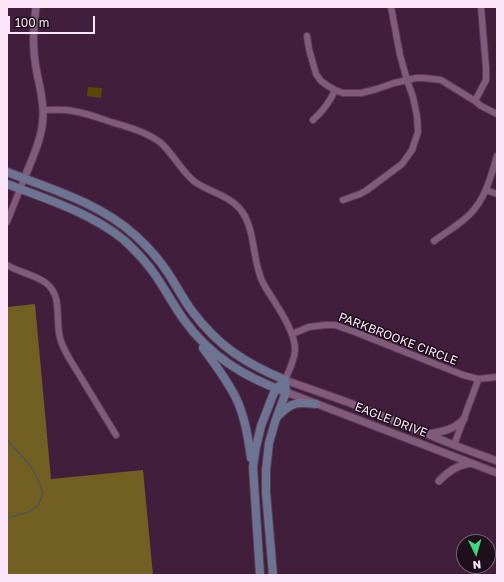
<!DOCTYPE html>
<style>
body{margin:0}
#map{position:relative;width:504px;height:582px;overflow:hidden;background:#401e3c;font-family:"Golos Text",sans-serif}
canvas{display:block}
.frame{position:absolute;inset:0;border:8px solid #fce5f8;pointer-events:none}
.north{position:absolute;left:456px;top:534px;width:40px;height:40px;box-sizing:border-box;background:#1e0f1c;border:1px solid #776574;border-radius:50%;rotate:175deg;font-size:11px;font-weight:700;line-height:16px;text-align:center;color:#fce5f8}
.north::after{content:'';display:block;margin:auto;width:14px;height:18px;background:#44d77a;clip-path:polygon(50% 0,100% 100%,50% 72%,0 100%)}
.scale{position:absolute;left:8px;top:16px;width:87px;height:18px;box-sizing:border-box;border:2px solid #fce5f8;border-top:0;padding-left:5px;font-size:12px;line-height:14px;white-space:nowrap;color:#fce5f8;-webkit-text-stroke:3px #1e0f1c;paint-order:stroke}
</style>
<div id="map">
<canvas width="504" height="582"></canvas>
<div class="frame"></div>
<div class="north">N</div>
<div class="scale">100 m</div>
</div>
<script>
const ctx = document.querySelector('canvas').getContext('2d');
ctx.lineJoin = 'round';
function paint(path, color) { ctx.fillStyle = color; ctx.fill(path, 'evenodd'); }
function trace(path, color, width, dash) { ctx.strokeStyle = color; ctx.lineWidth = width; ctx.lineCap = dash ? 'butt' : 'round'; ctx.setLineDash(dash || []); ctx.stroke(path); }
function write(font, color, halo, rows, align = 'center') {
  ctx.font = font + ' "Golos Text",sans-serif'; ctx.lineWidth = 3; ctx.setLineDash([]); ctx.textBaseline = 'middle'; ctx.strokeStyle = halo; ctx.fillStyle = color; for (const [text, x, y, turn = 0] of rows) {
    ctx.save(); ctx.translate(x, y); ctx.rotate((+turn || 0) * Math.PI / 180); ctx.textAlign = isNaN(turn) ? turn : align; if (halo) ctx.strokeText(text, 0, 0); ctx.fillText(text, 0, 0); ctx.restore();
  }
}
const green = new Path2D(`
 M88,87L102,88L101,98L87,96Z`);
const forest = new Path2D(`
 M35,304L51,479L143,470L153,575H7V307Z`);
const stream = new Path2D(`
 M7,440L30,465L39,481L43,493L38,506L29,512L7,518`);
const minor = new Path2D(`
 M307,36L309,49L316,74L321,81L328,86L335,90L343,93H361L377,89L394,83L416,78H424L441,80L475,101L481,106L497,114
 M475,101L486,80V68L481,7
 M43,110C53,110 63,109 73,111C86,113 99,118 111,122C128,127 147,132 161,143C174,155 182,172 195,182C211,193 232,196 243,213C256,234 252,261 263,283C273,301 296,330 295,351C294,361 289,371 285,380
 M313,120C323,111 330,102 335,90
 M486,190L497,194
 M343,200L360,194L367,190L402,164L412,150L418,132L417,116L413,97L407,80L400,55L391,7
 M7,222L24,179
 M434,241C446,232 461,224 471,213C486,197 491,176 497,156
 M7,265C18,272 36,275 46,283C63,296 55,319 60,338C62,345 65,351 69,358L116,435
 M292,334L309,327L325,325H335L355,332L463,375L478,379L497,377
 M454,445L477,383L478,379`);
const tertiary = new Path2D(`
 M24,179C32,159 42,139 43,117C44,101 39,84 36,68C32,47 33,28 36,7
 M285,380L350,403L454,445L497,461
 M286,392L497,473
 M428,434C441,432 454,430 464,419
 M439,481C448,471 458,465 471,463`);
const secondary = new Path2D(`
 M7,172C51,189 100,203 136,236C148,247 159,259 168,273C176,285 183,299 192,311C219,347 245,363 285,380
 M7,184C47,199 91,213 124,240C136,251 147,263 156,276C166,291 174,306 184,320C210,356 244,377 286,392
 M203,348C215,364 227,380 236,398C245,417 248,437 251,458
 M279,415C293,401 298,402 316,404
 M260,575L253,467L256,447L261,426L273,395L276,389L279,386
 M273,575L266,492V470L269,443L275,422L286,392L285,380`);
const streetNames = [
 ["PARKBROOKE CIRCLE",398,339,21],
 ["EAGLE DRIVE",391,420,21]
];
paint(green, '#5a4702');
paint(forest, '#726023');
trace(stream, '#4c574f', 1.5);
trace(minor, '#593c56', 8);
trace(tertiary, '#593c56', 9);
trace(secondary, '#593c56', 10);
trace(minor, '#815b7c', 6);
trace(tertiary, '#815b7c', 7);
trace(secondary, '#6c7491', 8);
write('12px', '#fce5f8', '#1e0f1c', streetNames);
</script>
